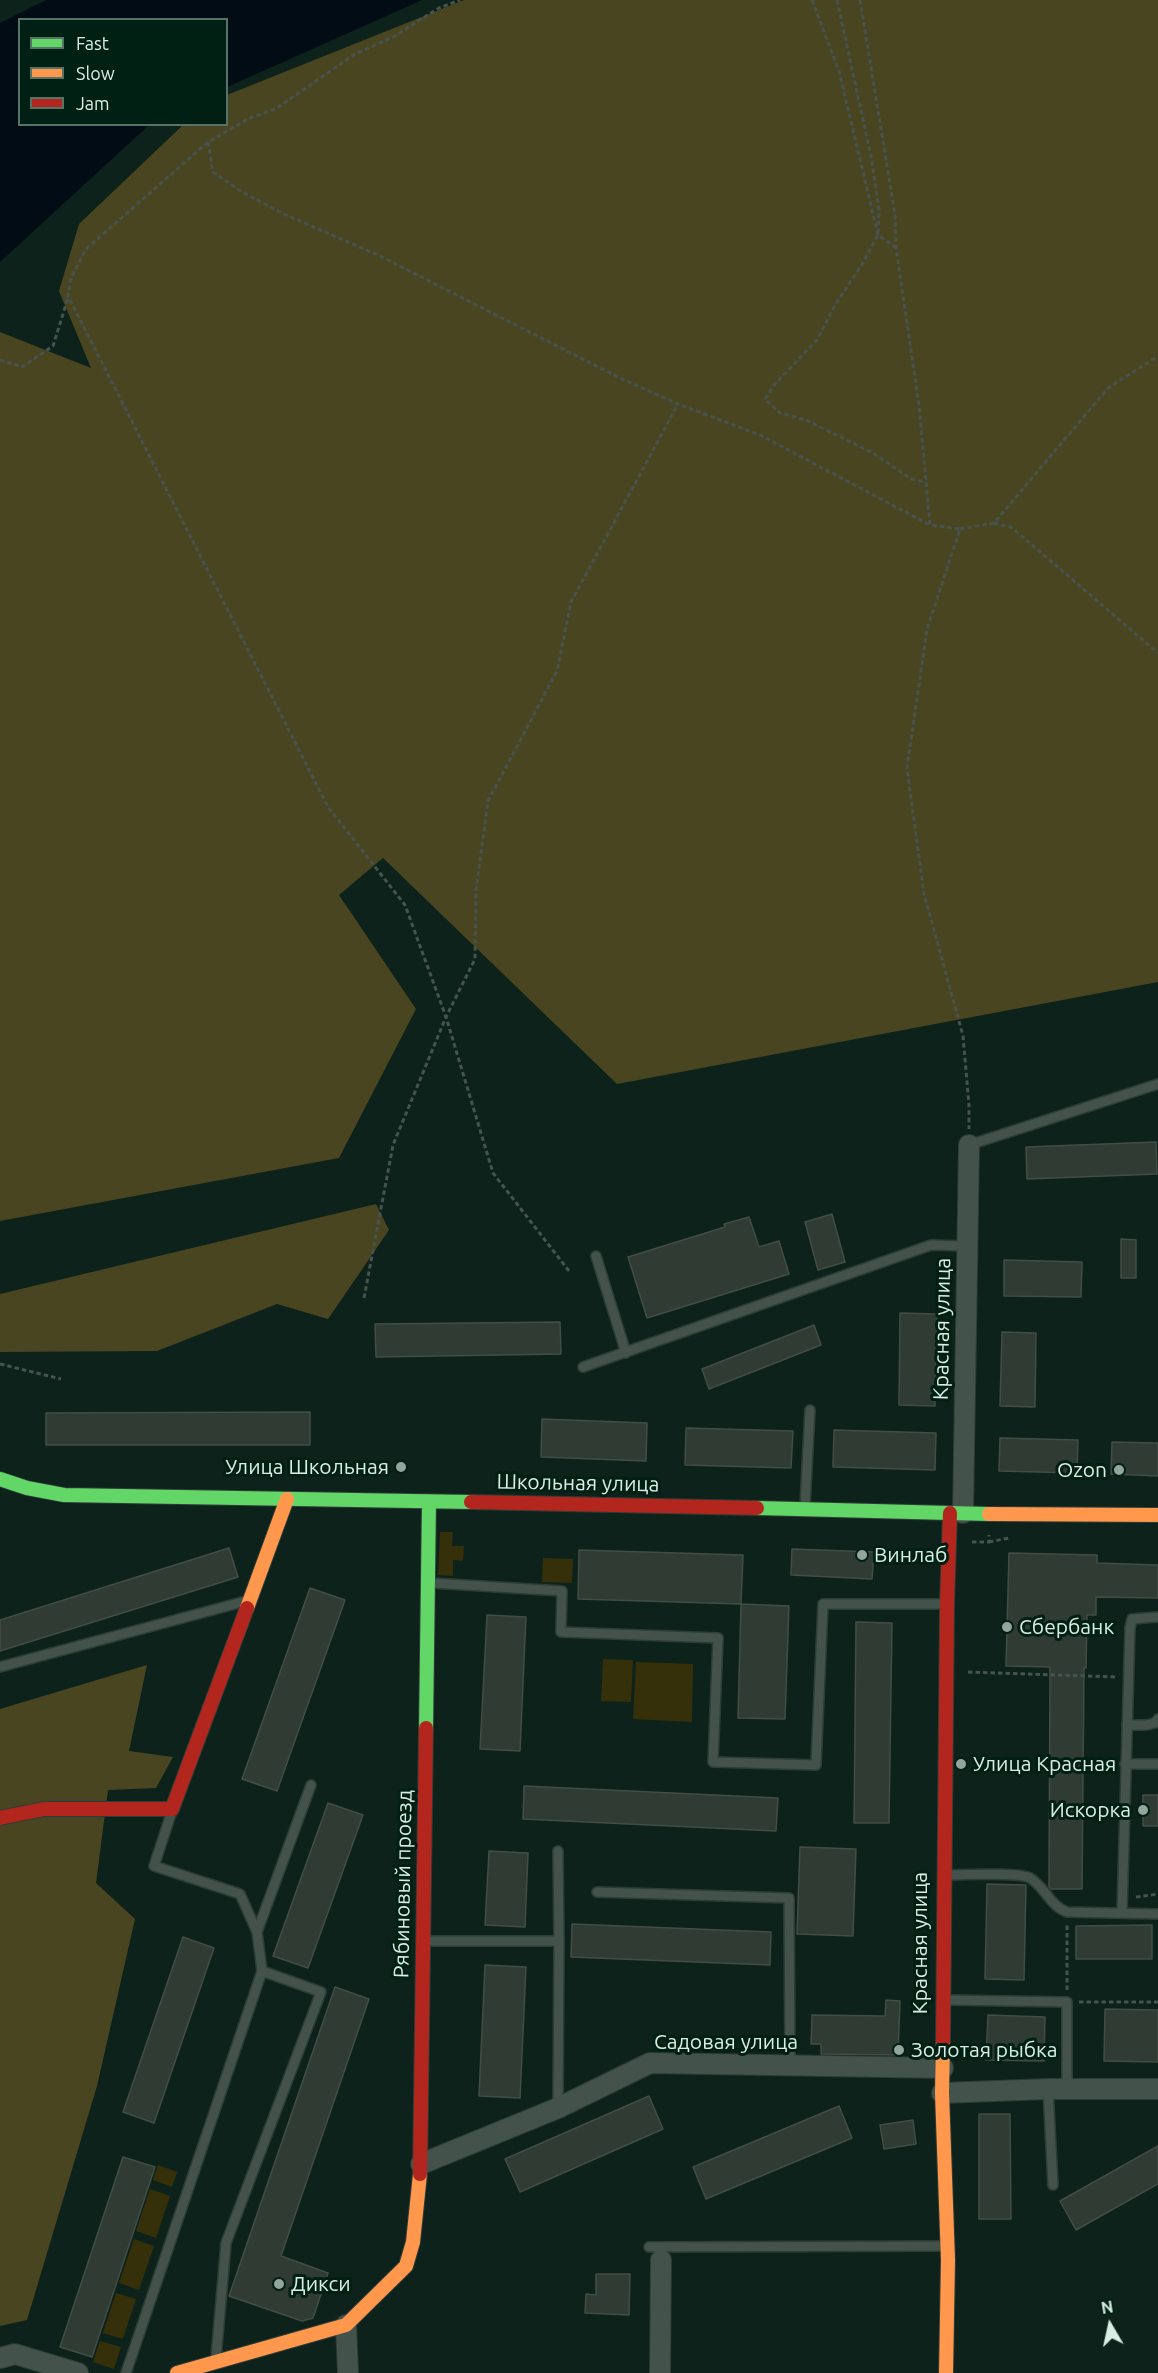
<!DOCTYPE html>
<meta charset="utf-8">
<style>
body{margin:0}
#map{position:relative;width:1158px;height:2373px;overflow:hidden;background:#0d221a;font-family:Ubuntu,sans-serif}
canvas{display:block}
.legend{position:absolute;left:18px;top:18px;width:210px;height:108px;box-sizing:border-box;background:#002014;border:2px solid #577267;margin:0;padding:8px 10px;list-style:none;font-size:18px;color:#d9ede4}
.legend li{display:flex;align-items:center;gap:12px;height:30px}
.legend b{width:30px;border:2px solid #577267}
.north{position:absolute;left:1080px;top:2295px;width:60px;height:60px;-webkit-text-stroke:4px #002014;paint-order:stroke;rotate:351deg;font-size:16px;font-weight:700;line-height:24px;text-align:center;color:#d9ede4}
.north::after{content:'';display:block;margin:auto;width:21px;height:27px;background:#d9ede4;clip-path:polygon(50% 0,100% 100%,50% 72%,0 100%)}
</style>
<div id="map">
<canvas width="1158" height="2373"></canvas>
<ul class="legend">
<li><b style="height:8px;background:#63d668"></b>Fast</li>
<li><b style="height:8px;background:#ff974d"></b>Slow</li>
<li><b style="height:8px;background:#b3261e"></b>Jam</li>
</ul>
<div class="north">N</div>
</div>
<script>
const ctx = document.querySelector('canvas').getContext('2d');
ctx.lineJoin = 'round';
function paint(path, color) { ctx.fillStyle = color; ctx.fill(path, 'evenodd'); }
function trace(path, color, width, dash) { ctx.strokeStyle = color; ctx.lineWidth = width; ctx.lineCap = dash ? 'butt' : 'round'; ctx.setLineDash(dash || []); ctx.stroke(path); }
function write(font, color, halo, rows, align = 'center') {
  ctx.font = font + ' Ubuntu,sans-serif'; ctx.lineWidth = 6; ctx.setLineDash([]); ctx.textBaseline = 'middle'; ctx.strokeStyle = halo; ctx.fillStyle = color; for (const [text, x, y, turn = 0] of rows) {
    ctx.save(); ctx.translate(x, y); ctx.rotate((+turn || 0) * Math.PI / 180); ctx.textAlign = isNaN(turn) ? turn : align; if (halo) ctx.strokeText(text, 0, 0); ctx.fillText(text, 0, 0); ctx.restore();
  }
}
const green = new Path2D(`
 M440,1532H453L452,1546H464L463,1561L453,1560V1576L438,1575Z
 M543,1558L573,1559L572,1583L542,1582Z
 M603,1659L633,1660L631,1702L601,1701Z
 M636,1662L693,1664L692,1722L633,1719Z
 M158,2165L177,2172L172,2187L153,2180Z
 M150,2189L170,2196L156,2238L136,2231Z
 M134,2239L154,2246L139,2290L119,2283Z
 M116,2293L136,2299L123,2339L103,2333Z
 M100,2341L121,2347L114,2369L93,2362Z`);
const forest = new Path2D(`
 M464,0H1158V982L617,1084L383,858L339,895L416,1009L339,1158L0,1221V332L91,368L59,291L79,224L183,125L226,124L227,95Z
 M376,1204L389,1230L328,1319L277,1304L157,1351L0,1352V1294Z
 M147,1665L129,1751L173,1757L156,1788L108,1790L96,1883L135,1919L97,2086L27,2320L0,2326V1709Z`);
const water = new Path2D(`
 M46,0H422L227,87L226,20H20V124L149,125L0,262V23Z`);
const building = new Path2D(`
 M1156,1142L1157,1174L1027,1179L1026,1147Z
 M832,1214L845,1262L818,1270L805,1222Z
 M749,1217L759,1247L779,1241L789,1274L647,1318L628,1257L725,1227L724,1224Z
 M1121,1239L1136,1240V1278H1121Z
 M1004,1260L1082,1262L1081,1297L1004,1296Z
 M900,1313L937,1314L935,1406L899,1405Z
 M560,1322L561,1354L376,1357L375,1324Z
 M814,1325L821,1345L709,1389L702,1369Z
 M1002,1332L1036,1333L1035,1407L1000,1406Z
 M310,1412V1445H46V1413Z
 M542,1419L647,1423L646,1461L541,1457Z
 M686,1428L793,1431L791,1468L685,1465Z
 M834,1430L936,1433L935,1470L833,1467Z
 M1000,1438L1078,1440L1077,1473L999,1471Z
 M1112,1442L1158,1443V1476L1111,1474Z
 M229,1548L238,1577L0,1651V1620Z
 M792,1549L874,1552L872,1579L791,1575Z
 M579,1550L743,1555L741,1604L578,1599Z
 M1009,1553L1097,1555V1563L1158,1565V1598L1096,1597V1615H1087L1086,1668H1084L1082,1889H1051L1049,1887L1050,1667L1006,1666Z
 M310,1588L345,1600L277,1791L242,1779Z
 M741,1604L789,1606L785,1719L738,1718Z
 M487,1615L526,1617L520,1751L480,1749Z
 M856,1622L892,1623L889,1823H854Z
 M524,1786L778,1798L776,1831L523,1819Z
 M1143,1795H1158V1826H1143Z
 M328,1803L363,1815L308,1968L273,1956Z
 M800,1847L856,1849L853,1936L797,1934Z
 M489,1851L528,1853L525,1927L485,1925Z
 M987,1884L1026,1885L1024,1980L985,1979Z
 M572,1924L771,1932L770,1965L571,1957Z
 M1152,1925V1959H1076V1926Z
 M183,1937L214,1948L154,2123L123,2112Z
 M485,1965L526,1967L520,2098L479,2096Z
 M335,1987L369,1999L281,2256L328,2273L313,2318L302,2321L229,2296Z
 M886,2000L900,2001L898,2055L821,2054V2044H811L812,2015L885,2016Z
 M1105,2009L1158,2010V2062L1104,2061Z
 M988,2015L1045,2017L1044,2061L986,2060Z
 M649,2096L663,2129L520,2192L505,2159Z
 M839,2106L852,2138L706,2199L693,2167Z
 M979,2114H1010L1011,2219H979Z
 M913,2120L916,2144L884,2149L880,2125Z
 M1158,2146V2184L1076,2230L1060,2201Z
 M123,2157L155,2167L92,2357L60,2347Z
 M596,2274H630L629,2315L585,2313L586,2294L596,2295Z`);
const path = new Path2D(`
 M812,0L839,71L878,235L895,247
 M837,0L872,161L879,210L878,235L861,266L835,305L817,340L775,384L765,399L780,413L806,420L873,453L911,479L926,482
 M860,0L895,215L896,248L919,405L930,525L960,529L927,629L907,768L924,894L963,1036L969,1105V1129
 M208,142L213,172L242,192L286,215L380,256L620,378L678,404L760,435L930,525
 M0,360L22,367L53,346L68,298
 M994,523L1011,527L1158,653
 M960,529L994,523L1108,388L1158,356
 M569,1271L493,1173L446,1017L475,959L476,890L488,801L557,671L571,602L678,404
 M364,1298L393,1145L446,1017L405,905L328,807L68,296L71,278L86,249L208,142L248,119L277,108L355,54L393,37L439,8L460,0
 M0,1364L61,1379
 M972,1542H989V1535
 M989,1542L1009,1538
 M968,1672L1115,1677
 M1136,1897L1158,1894
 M1067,1990V1924
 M1079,2002H1158`);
const lane = new Path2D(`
 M969,1145L1158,1084
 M596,1256L626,1353
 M583,1367L931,1245L967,1246
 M805,1506L810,1410
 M432,1583L562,1591L561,1632L718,1638L713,1762L816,1765L823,1604H943
 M0,1667L246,1601
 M1127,1725H1146L1155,1723L1158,1719
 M1125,1764H1158
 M558,1851L559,1941
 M946,1875C962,1875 1019,1872 1030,1878C1045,1887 1050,1906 1067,1912L1158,1914
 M597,1892L789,1898L790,2065
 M1122,1913L1130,1628L1132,1619L1158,1617
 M257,1932L311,1785
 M425,1941H559L558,2108
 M946,2000L1067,2002V2089
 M1048,2089L1053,2185
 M649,2247L946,2246
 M216,2358L226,2243L321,1992L262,1971
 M126,2373L262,1971L257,1932L240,1894L154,1866L172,1811`);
const street = new Path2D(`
 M963,1513L969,1145
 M942,2093L1048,2089H1158
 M421,2164L558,2108L650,2063L943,2068
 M346,2325L348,2373
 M0,2358L15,2354L78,2373
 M660,2373L661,2260`);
const fast = new Path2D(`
 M0,1479L27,1488L64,1495L471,1502
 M757,1508L989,1514
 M426,1728L429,1502`);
const slow = new Path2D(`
 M989,1514L1158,1515
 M247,1608L287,1499
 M943,2042L942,2093L948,2260L946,2373
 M177,2373L346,2325L406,2266L413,2242L420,2174`);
const jam = new Path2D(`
 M471,1502L757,1508
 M0,1818L44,1809H172L247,1608
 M943,2042L947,1604L950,1513
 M420,2174L426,1728`);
const markers = [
 [401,1467,6,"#92a69d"],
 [1119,1470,6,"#92a69d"],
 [862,1555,6,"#92a69d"],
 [1007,1627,6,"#92a69d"],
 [961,1764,6,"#92a69d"],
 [1143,1810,6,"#92a69d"],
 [899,2050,6,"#92a69d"],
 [279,2284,6,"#92a69d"]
];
const streetNames = [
 ["Красная улица",942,1329,-89],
 ["Школьная улица",578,1483,1],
 ["Рябиновый проезд",403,1884,-89],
 ["Красная улица",920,1943,-90],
 ["Садовая улица",726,2042]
];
const poiNames = [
 ["Улица Школьная",389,1467,"right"],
 ["Ozon",1107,1470,"right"],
 ["Винлаб",874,1555],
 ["Сбербанк",1019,1627],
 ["Улица Красная",973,1764],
 ["Искорка",1131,1810,"right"],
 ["Золотая рыбка",911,2050],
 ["Дикси",291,2284]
];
paint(green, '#35300a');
paint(forest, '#4a4521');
paint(water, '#010c15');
paint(building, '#2f3b33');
trace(building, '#424e45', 1.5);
trace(lane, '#2e3c36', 12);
trace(street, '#2e3c36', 22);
trace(fast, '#2e3c36', 16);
trace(slow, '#2e3c36', 16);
trace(jam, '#2e3c36', 16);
trace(path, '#46534e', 3, [4.5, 3]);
trace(lane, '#43524b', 9);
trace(street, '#43524b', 20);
trace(fast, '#63d668', 14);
trace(slow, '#ff974d', 14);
trace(jam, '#b3261e', 14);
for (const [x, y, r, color] of markers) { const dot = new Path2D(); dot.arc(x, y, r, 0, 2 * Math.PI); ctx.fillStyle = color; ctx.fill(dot); trace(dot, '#002014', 2); }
write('21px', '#d9ede4', '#002014', streetNames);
write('21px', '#d9ede4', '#002014', poiNames, 'left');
</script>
